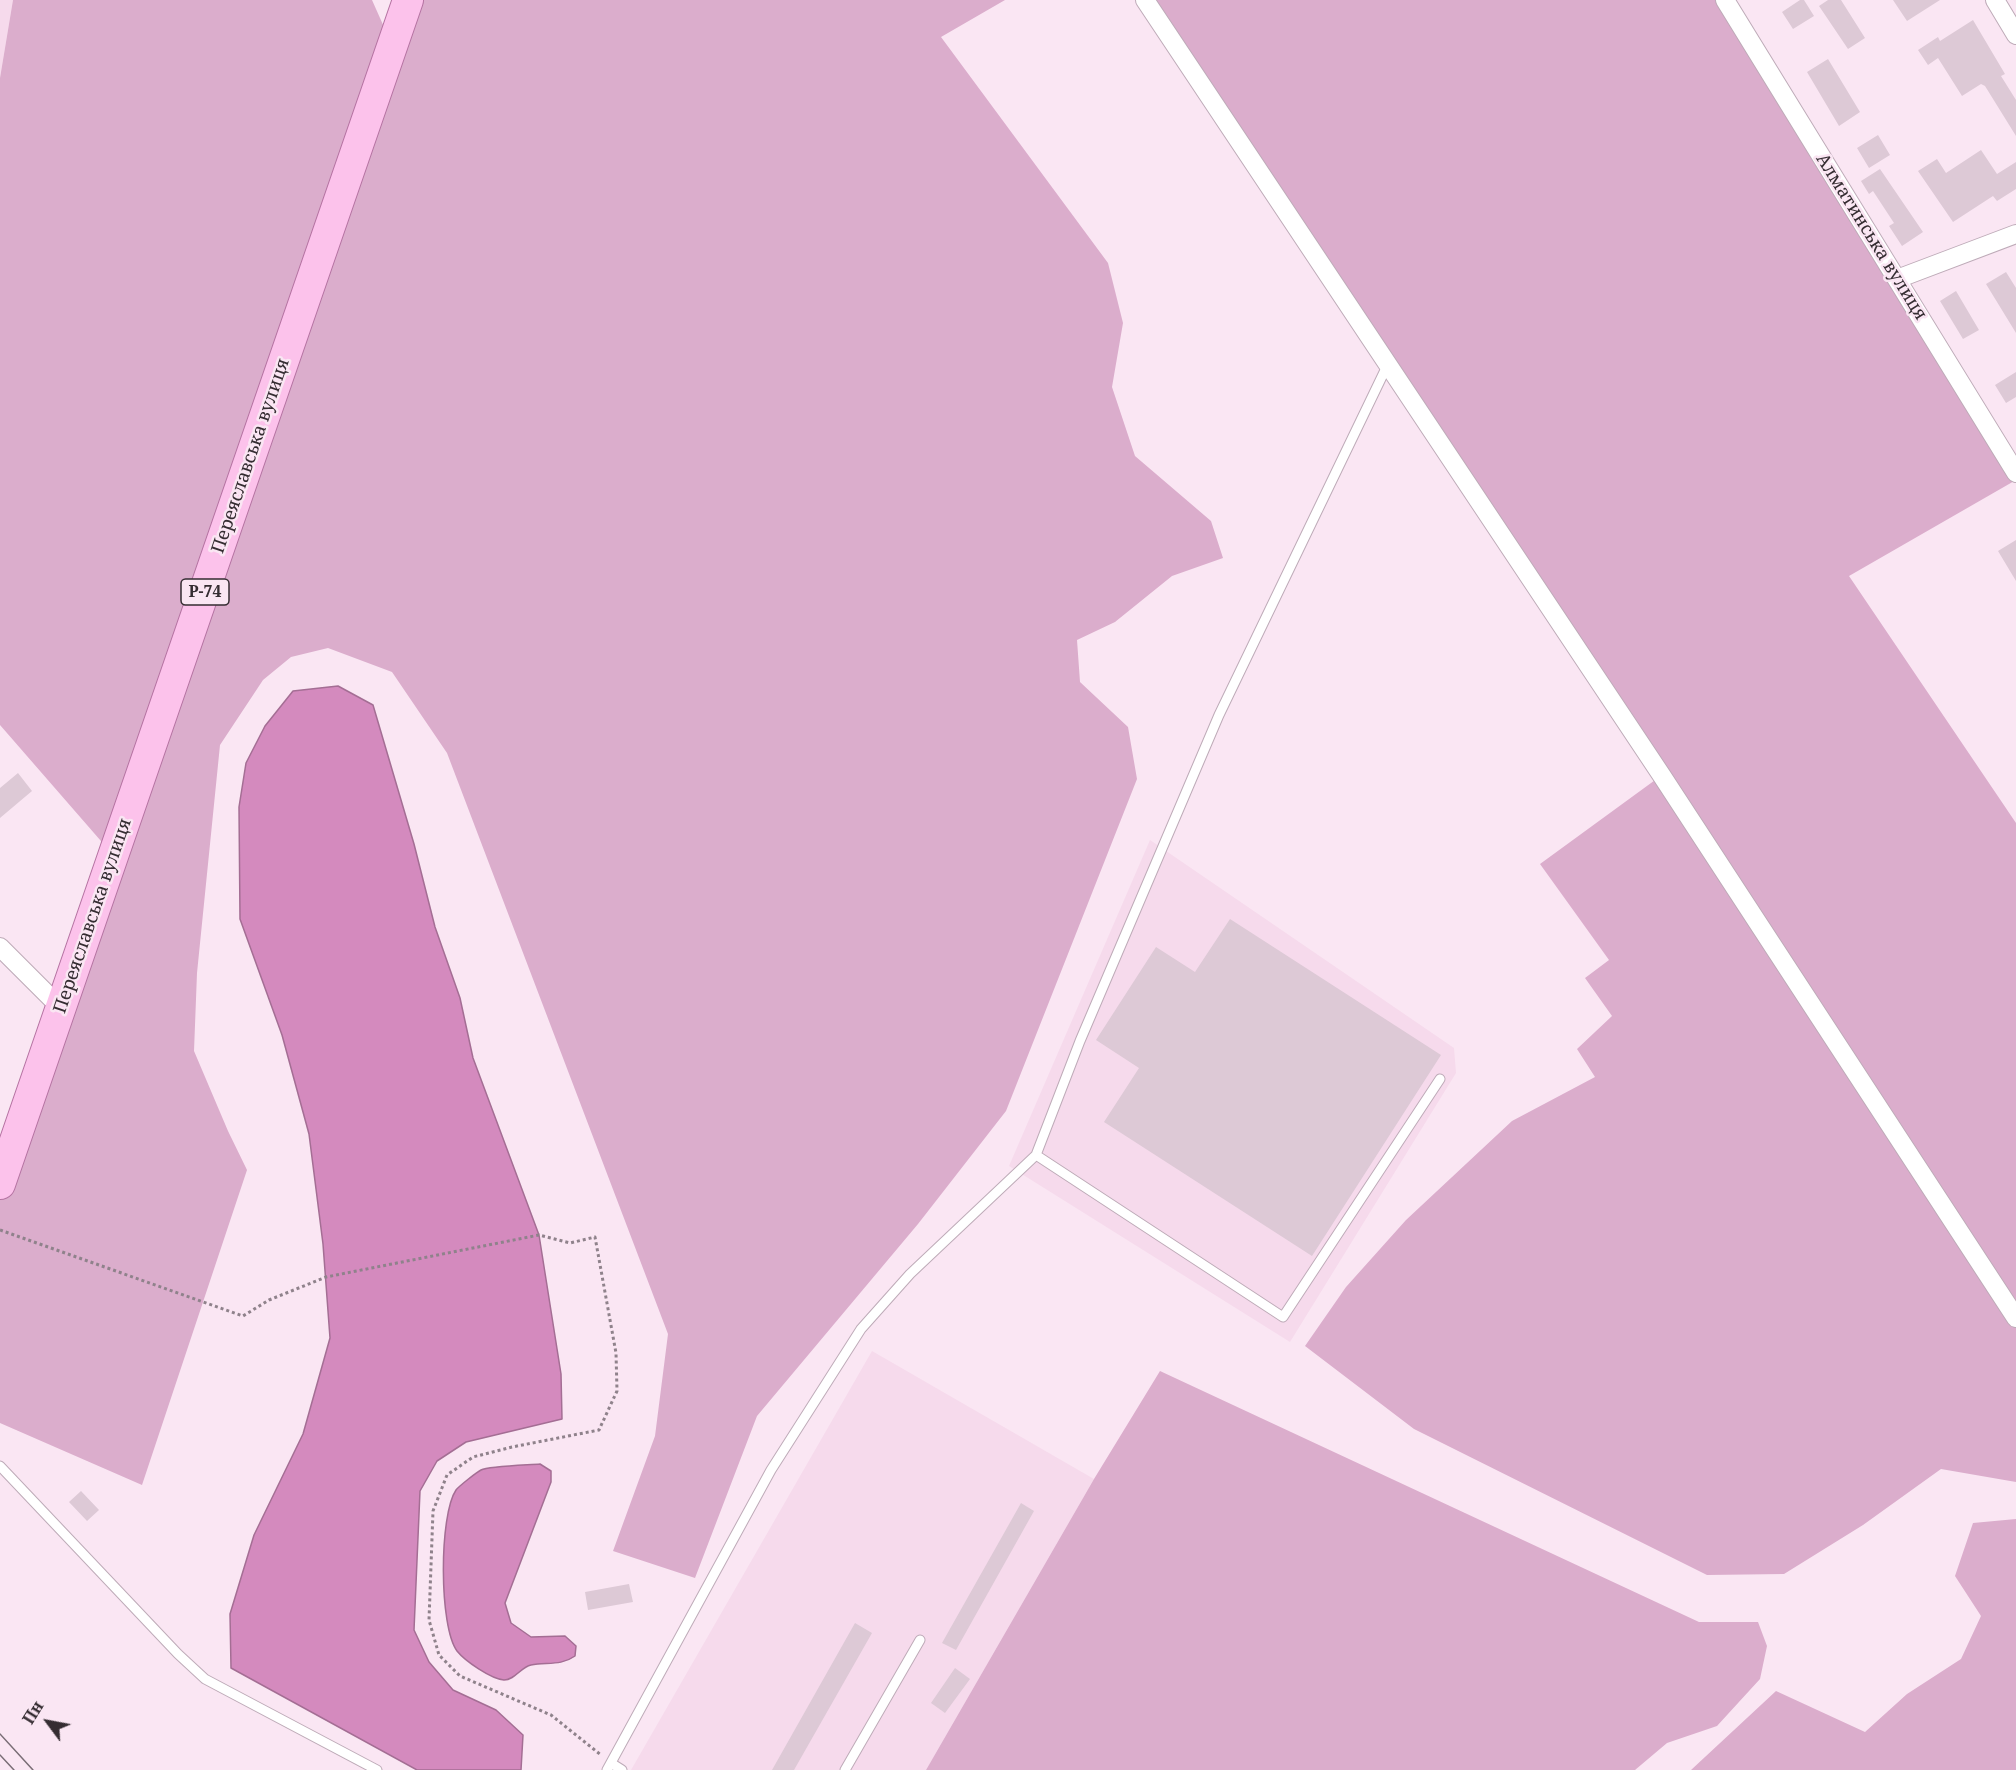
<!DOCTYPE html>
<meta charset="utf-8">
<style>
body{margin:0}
#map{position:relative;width:2016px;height:1770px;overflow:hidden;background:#fae6f3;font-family:"Noto Serif",serif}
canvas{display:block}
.north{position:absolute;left:18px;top:1692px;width:60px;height:60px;-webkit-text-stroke:4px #fae6f3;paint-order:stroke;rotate:302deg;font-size:16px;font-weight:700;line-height:24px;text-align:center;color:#352d32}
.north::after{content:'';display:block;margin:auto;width:21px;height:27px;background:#352d32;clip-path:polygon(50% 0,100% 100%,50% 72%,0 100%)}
</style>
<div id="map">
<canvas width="2016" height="1770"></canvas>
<div class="north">Пн</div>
</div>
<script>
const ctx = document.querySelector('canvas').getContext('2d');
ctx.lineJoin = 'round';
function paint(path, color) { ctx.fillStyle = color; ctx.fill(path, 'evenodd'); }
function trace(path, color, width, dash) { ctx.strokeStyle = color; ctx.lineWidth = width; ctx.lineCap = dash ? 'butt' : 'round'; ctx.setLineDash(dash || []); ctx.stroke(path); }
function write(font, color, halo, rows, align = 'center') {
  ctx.font = font + ' "Noto Serif",serif'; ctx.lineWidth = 5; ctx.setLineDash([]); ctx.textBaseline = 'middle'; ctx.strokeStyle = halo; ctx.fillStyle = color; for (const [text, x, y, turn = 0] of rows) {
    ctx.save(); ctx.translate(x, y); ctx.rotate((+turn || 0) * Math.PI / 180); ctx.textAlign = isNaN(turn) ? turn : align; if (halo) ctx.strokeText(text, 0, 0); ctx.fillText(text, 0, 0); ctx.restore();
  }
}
const built = new Path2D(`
 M0,0H13L0,78Z
 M1150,840L1454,1048L1456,1073L1290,1342L1009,1166Z
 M872,1351L1094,1479L926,1770H631Z`);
const green = new Path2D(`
 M13,0H372L392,45L408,0H1005L941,37L1108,263L1123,323L1112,387L1135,456L1211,521L1223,558L1172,576L1115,622L1077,640L1080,682L1128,727L1137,779L1006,1111L918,1224L757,1416L695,1578L613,1551L655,1436L668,1334L447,753L392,672L328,648L291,657L263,680L220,745L197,973L194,1051L228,1131L247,1170L142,1485L0,1423V1184L114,856L0,725V78Z
 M1145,0H1725L2016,480L1849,576L2016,823V1482L1941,1469L1863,1525L1784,1574L1707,1575L1414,1429L1305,1346L1346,1287L1406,1220L1512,1121L1595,1077L1577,1049L1612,1016L1585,978L1609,960L1540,864L1662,775Z
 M1160,1371L1699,1622H1758L1767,1646L1760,1679L1717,1726L1667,1743L1635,1770H926L1094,1479Z
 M2016,1519V1770H1691L1776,1691L1865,1732L1907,1694L1961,1659L1981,1616L1955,1576L1973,1523Z`);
const water = new Path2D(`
 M338,686L373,705L414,844L435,927L460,998L473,1058L539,1235L561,1374L562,1419L466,1442L437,1461L420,1491L414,1630L429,1662L453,1690L496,1710L523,1735L521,1770H417L231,1668L230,1614L254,1535L303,1434L330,1338L323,1244L309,1134L282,1035L240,919L239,807L246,763L265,726L293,691Z
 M540,1464L551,1471V1482L505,1603L511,1623L531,1637L565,1636L576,1646L575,1656C561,1666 547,1662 531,1665C521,1667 515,1680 504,1680C491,1679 465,1661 457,1651C439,1627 439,1515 456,1490C459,1486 477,1472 481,1470C489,1466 529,1465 540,1464Z`);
const building = new Path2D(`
 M1800,0H1804L1814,16L1793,29L1782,12Z
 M1828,0H1841L1865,38L1848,49L1819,6Z
 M1893,0H1940L1907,21Z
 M1973,20L2005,74L2001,76L2016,100V136L1985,86L1981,84L1962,96L1938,58L1928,65L1918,50L1938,37L1940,41Z
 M1828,59L1860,112L1839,126L1807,72Z
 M1878,135L1890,155L1869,168L1857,148Z
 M1981,150L1997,174L2016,162V189L1997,201L1993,196L1953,222L1918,171L1937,159L1946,173Z
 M1880,169L1923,232L1902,246L1889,226L1894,223L1873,191L1869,194L1861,181Z
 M2006,272L2016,288V333L1986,284Z
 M1956,291L1979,330L1963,339L1940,301Z
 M2016,372V397L2006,403L1995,385Z
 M2016,540V581L1998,551Z
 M18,773L32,791L0,818V788Z
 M1230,919L1441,1055L1312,1256L1104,1122L1139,1068L1096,1040L1156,947L1195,972Z
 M81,1491L99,1510L87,1521L69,1502Z
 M1021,1503L1034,1511L956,1650L942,1643Z
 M629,1584L633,1602L588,1610L585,1592Z
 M855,1623L872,1633L794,1770H772Z
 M955,1668L970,1679L945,1713L931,1703Z`);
const path = new Path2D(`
 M0,1230L243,1316L269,1300L326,1277L539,1235L570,1243L595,1237L616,1353L617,1391L599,1430L512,1447L473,1457L447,1475L433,1511L429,1620L439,1655L460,1676L551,1715L601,1755`);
const service = new Path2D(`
 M1388,364L1219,715L1080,1041L1036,1155L1283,1317L1440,1079
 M0,1466L178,1654L205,1679L377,1770
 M611,1763L622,1770
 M607,1770L771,1470L861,1329L910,1274L1036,1155
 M845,1770L920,1640`);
const minor = new Path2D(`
 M1145,0L1662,776L2016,1318
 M1725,0L2016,473
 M1995,0L2016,35
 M1897,279L2016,234
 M0,947L61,1008`);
const primary = new Path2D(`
 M0,1184L408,0`);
const tram = new Path2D(`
 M0,1734L33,1770
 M0,1755L14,1770`);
const shields = [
 [205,592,48]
];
const shieldNames = [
 ["Р-74",205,592]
];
const streetNames = [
 ["Алматинська вулиця",1871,237,58],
 ["Переяславська вулиця",251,456,-71],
 ["Переяславська вулиця",93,916,-71]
];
paint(built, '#f6daec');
paint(green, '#dbadcc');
paint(water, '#d48abe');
trace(water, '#a46e94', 1.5);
paint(building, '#ddc9d6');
trace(service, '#beabb8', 11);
trace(minor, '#beabb8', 20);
trace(primary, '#b573a2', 32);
trace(path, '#8f828b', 3, [3, 3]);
trace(service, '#fff', 9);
trace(minor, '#fff', 18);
trace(primary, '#fcc2eb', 30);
trace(tram, '#796d75', 1.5);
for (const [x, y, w] of shields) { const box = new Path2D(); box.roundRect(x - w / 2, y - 13, w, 26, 4.5); ctx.fillStyle = '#fae6f3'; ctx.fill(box); trace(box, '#352d32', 1.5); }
write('bold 16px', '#352d32', null, shieldNames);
write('18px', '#352d32', '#fae6f3', streetNames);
</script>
